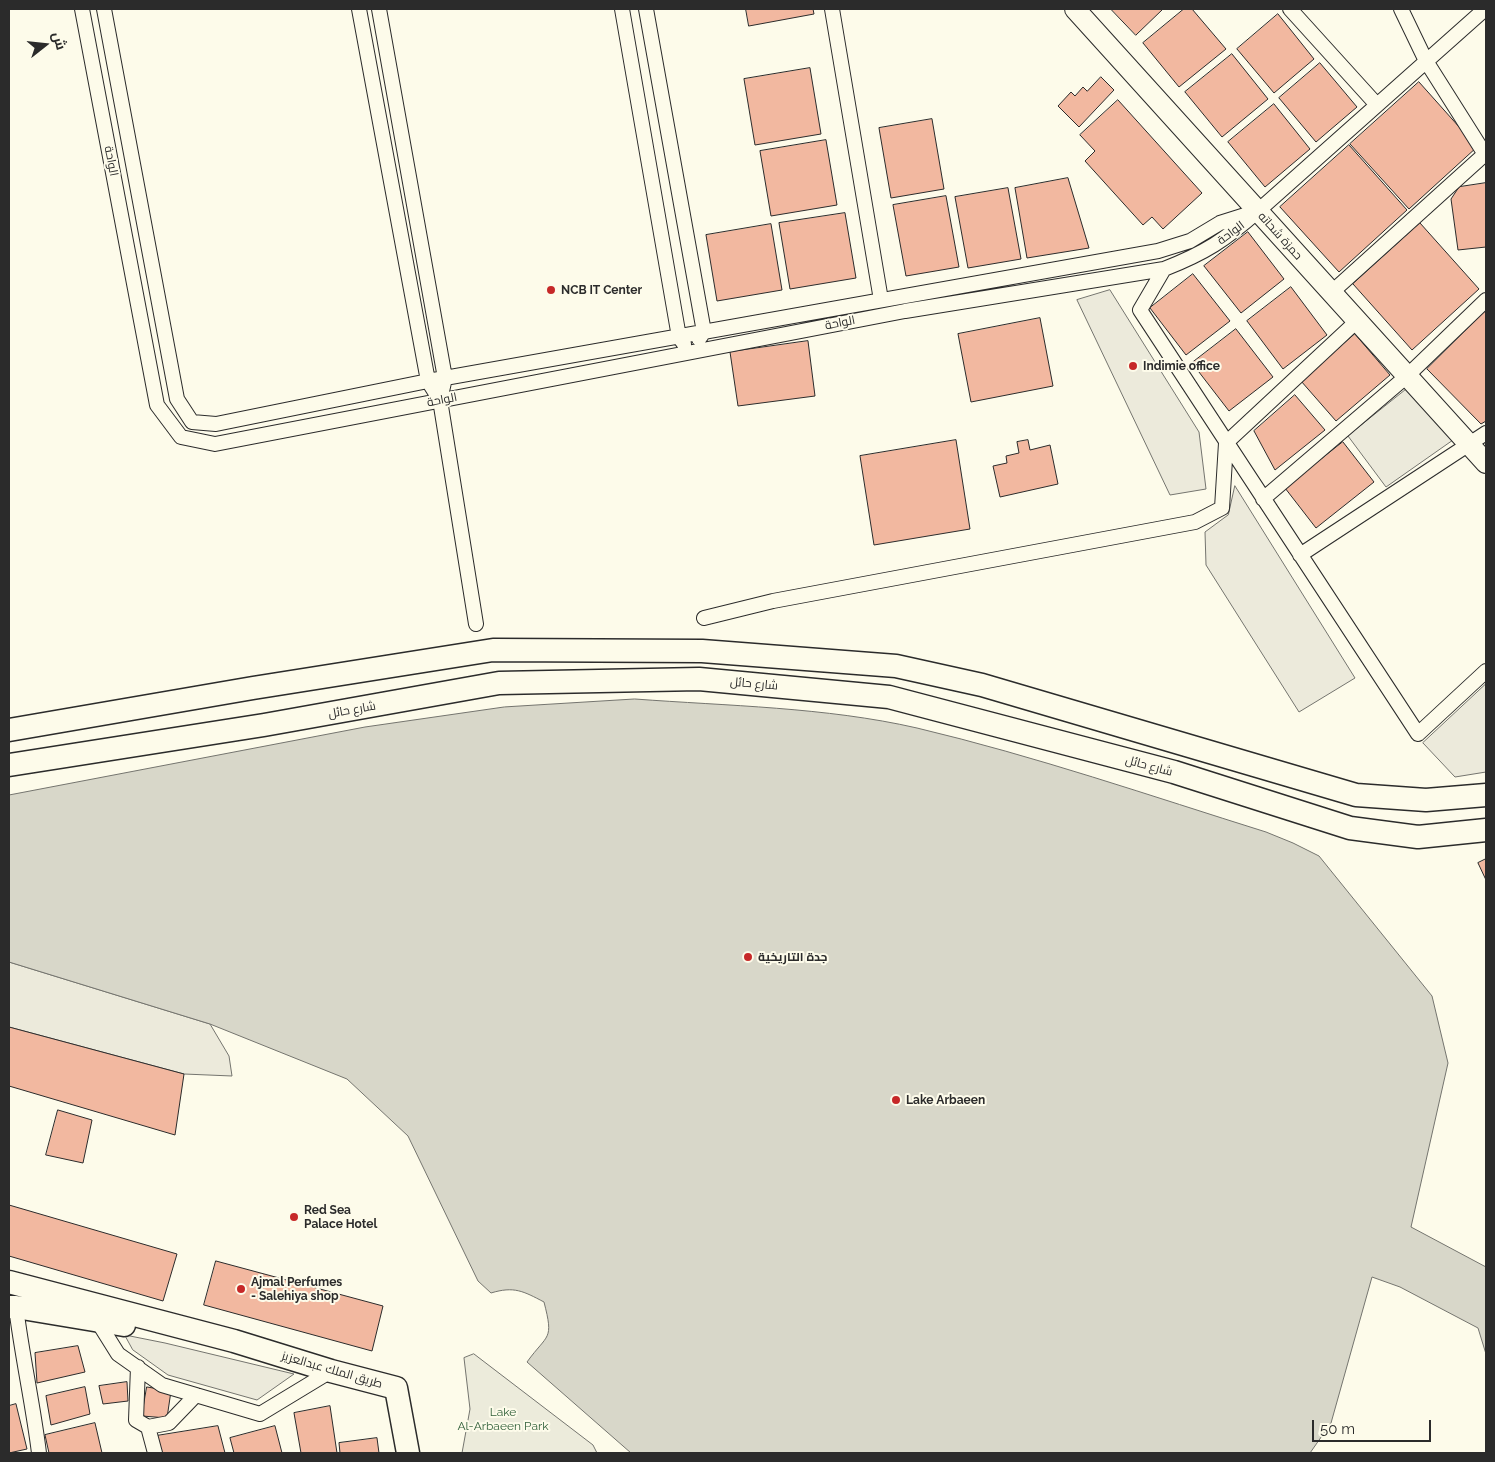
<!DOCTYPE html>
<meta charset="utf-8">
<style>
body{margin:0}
#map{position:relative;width:1495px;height:1462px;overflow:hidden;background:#fdfbea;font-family:Raleway,Cairo,sans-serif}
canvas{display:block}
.frame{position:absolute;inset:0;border:10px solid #2b2b2b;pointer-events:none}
.north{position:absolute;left:20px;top:20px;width:50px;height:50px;-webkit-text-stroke:4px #fdfbea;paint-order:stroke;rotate:74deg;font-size:14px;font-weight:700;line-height:20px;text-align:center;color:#2b2b2b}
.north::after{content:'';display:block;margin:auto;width:18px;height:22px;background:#2b2b2b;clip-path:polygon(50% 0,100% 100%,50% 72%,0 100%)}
.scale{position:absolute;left:1312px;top:1420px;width:119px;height:22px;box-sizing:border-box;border:2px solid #2b2b2b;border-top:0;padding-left:6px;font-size:15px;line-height:18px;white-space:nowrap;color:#2b2b2b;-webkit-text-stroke:4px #fdfbea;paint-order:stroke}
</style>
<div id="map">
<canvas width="1495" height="1462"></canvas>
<div class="frame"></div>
<div class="north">ش</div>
<div class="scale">50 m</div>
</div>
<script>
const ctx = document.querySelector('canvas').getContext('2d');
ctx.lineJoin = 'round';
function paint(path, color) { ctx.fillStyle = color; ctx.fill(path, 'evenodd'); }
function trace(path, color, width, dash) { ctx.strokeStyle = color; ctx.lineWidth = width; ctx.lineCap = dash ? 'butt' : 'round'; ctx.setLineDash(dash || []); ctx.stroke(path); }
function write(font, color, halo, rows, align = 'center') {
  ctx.font = font + ' Raleway,Cairo,sans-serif'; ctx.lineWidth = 4; ctx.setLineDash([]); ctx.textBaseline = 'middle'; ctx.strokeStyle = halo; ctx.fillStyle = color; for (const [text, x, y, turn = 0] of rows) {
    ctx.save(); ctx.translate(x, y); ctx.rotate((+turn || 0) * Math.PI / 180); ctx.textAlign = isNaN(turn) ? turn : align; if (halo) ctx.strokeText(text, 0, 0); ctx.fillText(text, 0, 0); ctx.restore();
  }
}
const green = new Path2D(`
 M474,1354L593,1445L597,1453H462L470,1409L464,1358Z`);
const parking = new Path2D(`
 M1110,290L1199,432L1206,489L1170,495L1077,300Z
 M1408,388L1453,440L1386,487L1348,436Z
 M1235,486L1355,678L1299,712L1206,565L1205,532L1228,515Z
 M1486,684V772L1455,777L1423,743Z
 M9,962L210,1024L229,1056L232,1076L184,1074L9,1027Z
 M125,1335L165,1343L294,1374L257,1400L168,1375L133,1350Z`);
const water = new Path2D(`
 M635,699C728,706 825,707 917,728C1035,756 1151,796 1266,832L1293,843L1319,856L1432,996L1448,1063L1411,1227L1486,1267V1354L1478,1328L1400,1287L1372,1277L1331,1423L1310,1453H631L527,1362C548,1333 554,1341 544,1302C523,1291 514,1286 491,1293L478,1281L408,1136L347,1079L210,1024L9,962V795L365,727L504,707Z`);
const building = new Path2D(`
 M746,9H813L814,14L749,26Z
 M1111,9H1163L1136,35Z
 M1184,9H1192L1226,49L1179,87L1143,43Z
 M1278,14L1314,59L1274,93L1237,49Z
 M1232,54L1268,99L1222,137L1185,92Z
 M1320,63L1357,107L1316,142L1279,98Z
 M810,68L821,134L755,145L744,79Z
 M1101,77L1114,90L1079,127L1058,106L1071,92L1075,96L1083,87L1087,91Z
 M1419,82L1477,147L1409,209L1350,144Z
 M1118,100L1202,193L1163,229L1152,217L1143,225L1085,161L1095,151L1080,135Z
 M1274,104L1310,149L1265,187L1228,142Z
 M932,119L944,189L891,198L879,128Z
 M826,140L837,205L771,216L760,151Z
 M1349,145L1407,210L1339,272L1280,207Z
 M1068,178L1089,248L1027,258L1015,188Z
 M1486,183V247L1458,250L1451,199L1459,187Z
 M1008,188L1021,259L968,268L955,197Z
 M946,196L959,267L906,276L893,205Z
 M845,213L856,278L790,289L779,223Z
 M1420,223L1479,289L1412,350L1353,284Z
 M771,224L782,290L717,301L706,235Z
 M1248,232L1284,279L1241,313L1204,266Z
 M1193,274L1230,321L1186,355L1150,308Z
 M1291,287L1327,335L1283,369L1247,321Z
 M1486,310V421L1481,424L1427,369Z
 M1040,318L1053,386L971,402L958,334Z
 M1236,329L1273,377L1229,411L1192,363Z
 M1355,334L1390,375L1336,421L1301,381Z
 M808,341L815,396L738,406L730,352Z
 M1295,395L1325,430L1275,470L1254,431Z
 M956,440L970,529L874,545L860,456Z
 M1028,440L1030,450L1050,445L1058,484L1000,497L993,466L1007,463L1006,456L1019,453L1017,442Z
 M1343,442L1374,482L1316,528L1285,488Z
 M1486,859V880L1478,863Z
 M9,1027L184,1074L175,1135L9,1086Z
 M58,1110L92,1120L83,1163L46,1155Z
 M9,1205L177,1254L163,1301L9,1256Z
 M216,1261L383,1306L372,1351L204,1305Z
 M78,1346L85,1372L37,1383L35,1353Z
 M127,1382L128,1401L103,1404L99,1386Z
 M85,1387L90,1414L51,1425L46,1396Z
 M147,1387L171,1391L167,1418L142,1416Z
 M16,1404L27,1449L9,1453V1406Z
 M330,1406L337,1453H301L294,1413Z
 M95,1423L102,1453H49L45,1435Z
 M218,1426L225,1453H161L156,1436Z
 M275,1426L282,1453H234L230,1438Z
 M377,1438L379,1453H340L339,1443Z`);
const street = new Path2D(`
 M82,9L157,405L181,437L215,444L905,311L1164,269C1205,253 1225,240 1258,211L1220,223L1190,241L1158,251L428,381L216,424L192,422L177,399L104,9
 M359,9L428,381L440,400L445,378L379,9
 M622,9L679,337L684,344
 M646,9L704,332L699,339
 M832,9L881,300
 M1290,9L1377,105
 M1401,9L1426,61L1486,156
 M1258,211L1485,9
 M1164,269L1140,310L1418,734L1486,671
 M1332,292L1485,154
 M440,400L476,624
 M1263,499L1407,376L1486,300
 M1300,555L1486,433
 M704,618L773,601L1195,522L1222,508L1226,443L1357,321
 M16,1307C22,1356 33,1404 39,1453
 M98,1322L118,1354L162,1385L260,1414L331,1371
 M138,1367L136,1420L148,1427
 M155,1453L148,1427L169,1423L196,1395`);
const secondary = new Path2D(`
 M1075,9L1486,463`);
const primary = new Path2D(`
 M9,730L253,688L493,650L702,651L896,666L982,685L1356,795L1426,800L1486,795
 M9,765L264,725L499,683L699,679L889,697L1174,772L1350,828L1418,837L1486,830
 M9,1282L234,1341L331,1371L396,1388L408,1453
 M9,1307H16L124,1325`);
const markers = [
 [551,290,5,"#c62828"],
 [1133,366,5,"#c62828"],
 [748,957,5,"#c62828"],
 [896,1100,5,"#c62828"],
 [294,1217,5,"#c62828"],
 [241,1289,5,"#c62828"]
];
const streetNames = [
 ["الواحة",111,161,79],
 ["الواحة",1231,233,-37],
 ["حمزة شحاته",1280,236,48],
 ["الواحة",840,323,-11],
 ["الواحة",442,400,-11],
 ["شارع حائل",754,684,5],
 ["شارع حائل",352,710,-10],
 ["شارع حائل",1149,766,15],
 ["طريق الملك عبدالعزيز",332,1370,16]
];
const poiNames = [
 ["NCB IT Center",561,290],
 ["Indimie office",1143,366],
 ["جدة التاريخية",758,957],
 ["Lake Arbaeen",906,1100],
 ["Red Sea",304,1210],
 ["Palace Hotel",304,1224],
 ["Ajmal Perfumes",251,1282],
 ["- Salehiya shop",251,1296]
];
const parkNames = [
 ["Lake",503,1412],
 ["Al-Arbaeen Park",503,1426]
];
paint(green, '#ecebdb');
trace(green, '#74746e', 1);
paint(parking, '#eceadb');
trace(parking, '#74746e', 1);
paint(water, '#d8d7c9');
trace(water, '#74746e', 1);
paint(building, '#f2b8a0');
trace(building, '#2b2b2b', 1);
trace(street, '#2b2b2b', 16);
trace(secondary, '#2b2b2b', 22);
trace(primary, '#2b2b2b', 25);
trace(street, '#fdfbea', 14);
trace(secondary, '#fdfbea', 20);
trace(primary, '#fdfbea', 22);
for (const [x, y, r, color] of markers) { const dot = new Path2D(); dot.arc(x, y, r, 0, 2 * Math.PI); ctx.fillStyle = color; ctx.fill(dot); trace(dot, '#fdfbea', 2); }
write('12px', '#2b2b2b', '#fdfbea', streetNames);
write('bold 12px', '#2b2b2b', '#fdfbea', poiNames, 'left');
write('12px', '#34623c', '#fdfbea', parkNames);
</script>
